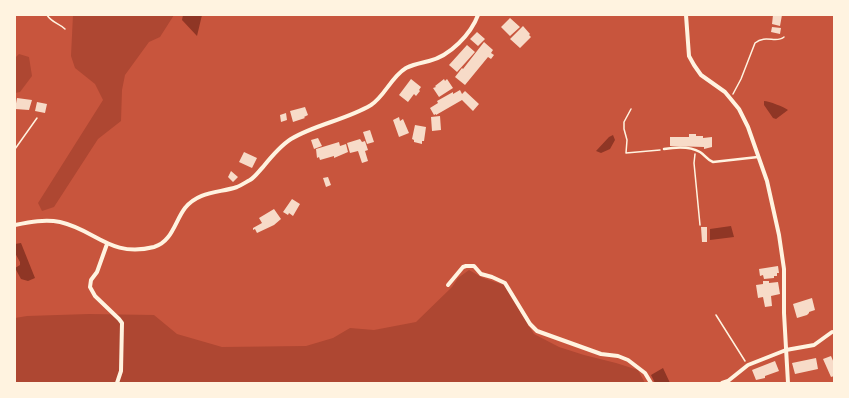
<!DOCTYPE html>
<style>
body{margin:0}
#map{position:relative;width:849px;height:398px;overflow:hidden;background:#c8553d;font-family:"IBM Plex Serif",serif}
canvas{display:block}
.frame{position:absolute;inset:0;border:16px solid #fff3e0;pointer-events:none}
</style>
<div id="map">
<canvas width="849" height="398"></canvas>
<div class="frame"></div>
</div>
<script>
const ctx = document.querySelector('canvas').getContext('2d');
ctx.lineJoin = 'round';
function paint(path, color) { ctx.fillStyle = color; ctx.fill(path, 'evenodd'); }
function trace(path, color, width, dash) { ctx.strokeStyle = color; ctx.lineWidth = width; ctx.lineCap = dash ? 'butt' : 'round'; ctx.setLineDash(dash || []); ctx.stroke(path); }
const green = new Path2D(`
 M73,15H174L160,37L149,42L125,75L122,90L121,121L98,139L54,207L42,211L38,203L103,100L95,84L75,68L71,56Z
 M19,54L29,57L32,76L20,92L15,93V58Z
 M469,270L483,278L504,285L534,334L559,347L584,355L616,363L638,370L645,383H15V318L27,316L89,314L154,315L177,334L222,347L306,346L333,338L350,328L374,330L416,322L452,287L458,278Z`);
const water = new Path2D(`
 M183,15H202L197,36L182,20Z
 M764,101C769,101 784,107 788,110L776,119L773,118L764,105Z
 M613,135L615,140L610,149L601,153L596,151L609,137Z
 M731,226L734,237L710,240V229Z
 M21,243L35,278L28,281L21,279L15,268L20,265V262L15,253V244Z
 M663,368L670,383H655L651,375Z`);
const building = new Path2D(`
 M773,15H782L780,26L772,24Z
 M510,18L520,27L510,36L501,27Z
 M523,26L530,34L529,35L531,37L520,48L510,39Z
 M772,27L781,28L780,34L771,32Z
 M477,32L485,39L478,46L470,39Z
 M484,42L493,50L491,53L494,55L491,59L488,57L465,85L455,77L462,68L463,69Z
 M467,45L475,52L457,72L449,65Z
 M411,79L421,87L419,90L420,91L416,96L414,94L408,102L399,95Z
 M444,79L445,81L447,79L453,88L439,97L433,88L436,87L435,86Z
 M460,90L462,94L465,91L479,104L473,111L462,100L436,115V114L434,115L430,108L438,103L437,101L453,92V94Z
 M17,98L32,100L29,110L15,109Z
 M37,102L47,104L45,113L35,111Z
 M305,107L308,115L304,117L305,118L293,122L290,111Z
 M286,113L287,120L281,122L280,115Z
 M440,116L441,130L432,131L431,117Z
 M399,117L400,121L403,119L409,133L399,137L393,120Z
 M415,125L426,127L424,141H422V144L414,142V140L412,139Z
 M370,130L374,142L367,144L363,132Z
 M689,134H696V136H703V138L712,137V147L704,149V147L670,146V137H689Z
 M318,138L322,146L314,149L311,140Z
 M360,139L362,142L365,141L368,150L365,151L368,161L362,163L358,151L350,153L347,143Z
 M339,142L340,146L346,144L348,152L334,158V156L320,160L319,157L317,158L316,149Z
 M244,152L257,158L252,168L239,162Z
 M231,171L238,177L233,182L228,177Z
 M328,177L331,185L326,187L323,178Z
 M292,199L300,204L293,216L289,213L288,215L283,212Z
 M274,209L281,219L274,225L257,233L255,229L253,230V228L262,223L259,218Z
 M701,227H707V242H702Z
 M778,266L779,273H777V276H774V278L764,279L763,275L760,276L759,269Z
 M763,281H769V283L778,282L780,294L771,296L772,306L765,307L763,297L758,298L756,285L763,284Z
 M812,298L815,310L809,312V313L807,315L797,318L793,304Z
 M831,356L834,363V376L831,377L823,359Z
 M816,358L818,369L795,374L792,363Z
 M775,361L779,371L765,376V378L756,380L752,370Z`);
const path = new Path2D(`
 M47,15C52,23 59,23 65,29
 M733,94L741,79L755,43C766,34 776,44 784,37
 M631,109L624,122V129L627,140L626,153L660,150
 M15,149L37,118
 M695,154L694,163L700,225
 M716,315L745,361`);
const service = new Path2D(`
 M664,149C675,147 690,146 700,152C705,155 707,160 713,162L758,157`);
const minor = new Path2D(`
 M686,15L689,56L694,65L701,75L725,92L739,109L748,127L767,181L779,235L784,269V313L788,383
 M15,225C30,222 45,219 60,222C96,230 110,258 154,247C172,242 175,221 185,208C199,191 219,193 237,187C242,185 246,182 250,180C255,177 259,171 263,167C271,157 280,146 291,139C316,124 346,120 371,105C385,96 391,77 406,68C414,64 421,63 429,61C450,56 471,34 478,15
 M107,244L97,272L91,280L90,287L95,296L119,319L122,323L121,371L117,383
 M448,285L463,267L466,266H474L481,274L492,277L505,283L530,324L537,331L601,354L618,356L628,360L645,373L651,383
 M722,383L728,381L748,365L786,350L814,345L832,332`);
paint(green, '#ae4732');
paint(water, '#8f3625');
paint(building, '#f7dbc8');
trace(path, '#fff3e0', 1.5);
trace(service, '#fff3e0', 2.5);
trace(minor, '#fff3e0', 4);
</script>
